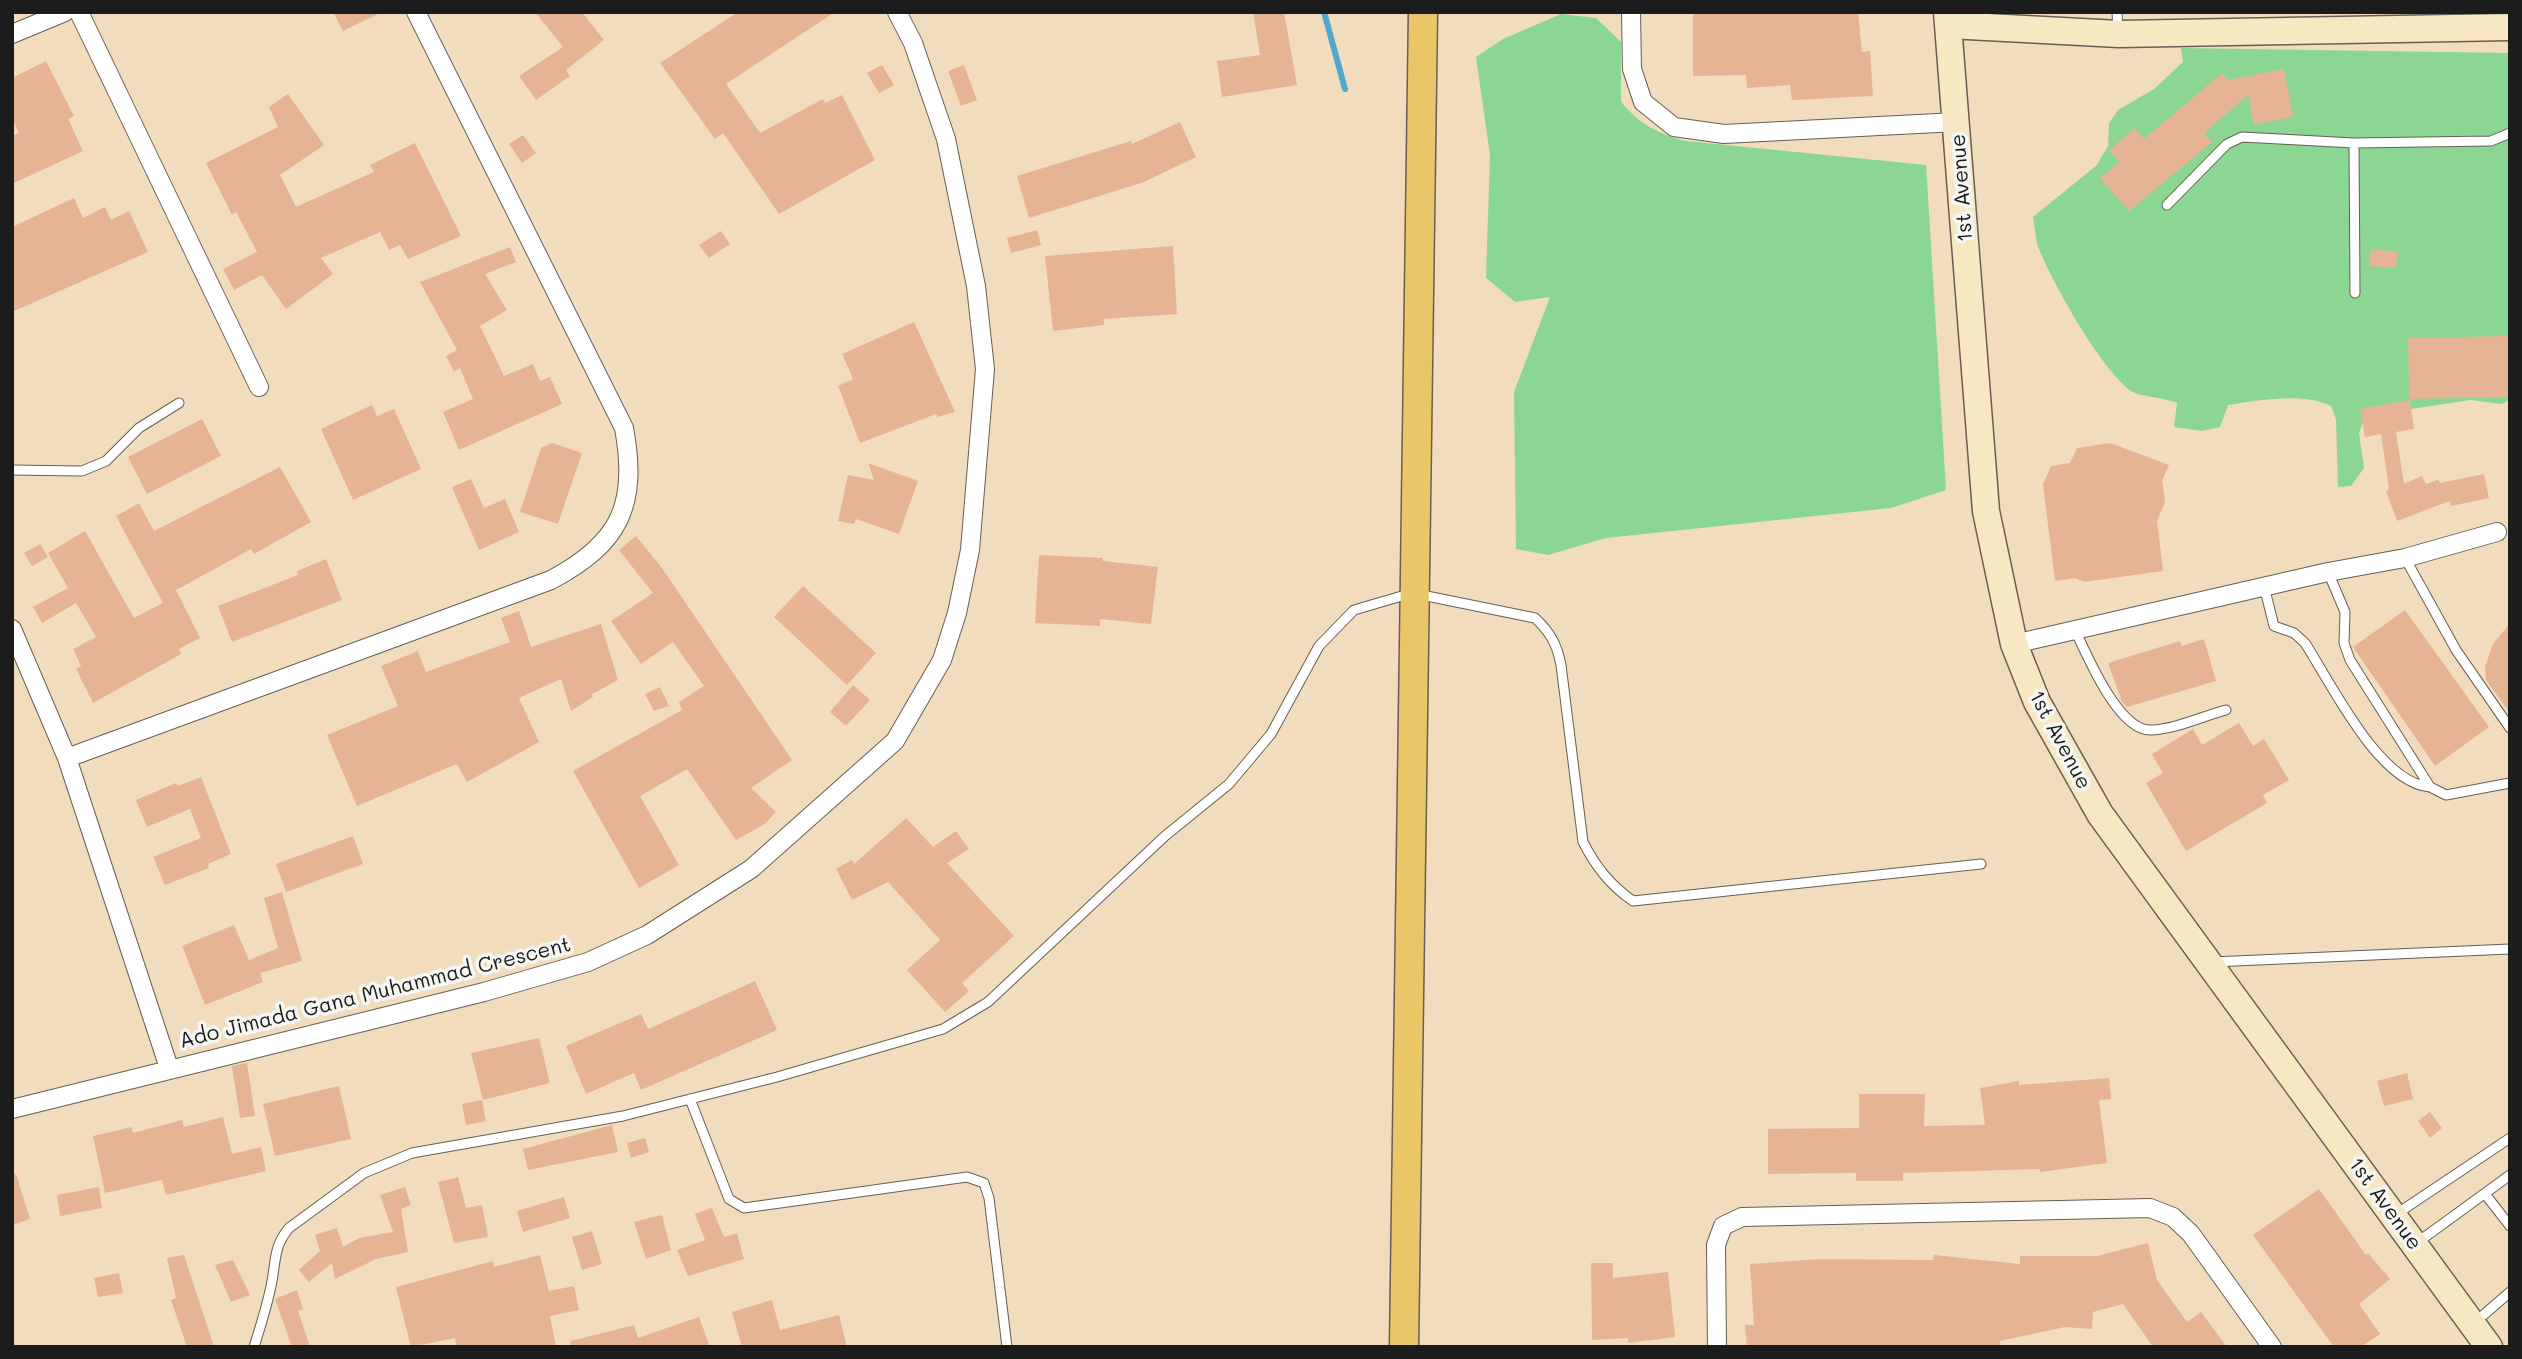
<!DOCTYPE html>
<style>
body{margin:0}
#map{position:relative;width:2522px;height:1359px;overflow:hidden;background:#f1dcbd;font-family:Mali,sans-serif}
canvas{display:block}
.frame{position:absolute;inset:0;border:14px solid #1c1c1c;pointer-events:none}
</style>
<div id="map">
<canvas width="2522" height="1359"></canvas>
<div class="frame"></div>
</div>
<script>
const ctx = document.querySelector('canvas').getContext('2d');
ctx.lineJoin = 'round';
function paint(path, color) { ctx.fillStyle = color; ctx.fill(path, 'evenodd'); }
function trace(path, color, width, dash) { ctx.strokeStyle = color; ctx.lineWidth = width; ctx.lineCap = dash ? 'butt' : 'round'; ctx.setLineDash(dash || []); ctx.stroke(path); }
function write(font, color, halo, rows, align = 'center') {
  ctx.font = font + ' Mali,sans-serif'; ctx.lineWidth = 7; ctx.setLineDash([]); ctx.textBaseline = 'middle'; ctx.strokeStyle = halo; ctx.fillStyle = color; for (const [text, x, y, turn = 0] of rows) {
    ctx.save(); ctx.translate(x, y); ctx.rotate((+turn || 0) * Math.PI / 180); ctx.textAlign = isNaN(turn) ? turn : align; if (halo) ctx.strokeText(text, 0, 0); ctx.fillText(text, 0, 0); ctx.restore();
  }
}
const green = new Path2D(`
 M1561,14L1596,18L1621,42V102C1640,124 1658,134 1686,141L1926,165L1946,490L1891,508L1606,538L1548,555L1516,549L1514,392L1550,297L1515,302L1486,278L1490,155L1476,57L1503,39Z
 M2181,48L2510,53V400L2502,404L2470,400L2365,416L2359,433L2364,468L2351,486L2338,487L2336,419L2331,406C2304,392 2258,400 2228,405L2220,427L2202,431L2174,427L2177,403C2164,397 2140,397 2131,391C2101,369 2053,284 2039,249C2035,239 2035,227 2033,217L2097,165L2108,146L2109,123L2118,110L2154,89L2183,62Z`);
const stream = new Path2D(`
 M1324,12L1345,89`);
const building = new Path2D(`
 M333,12H382L343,31Z
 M535,12H582L604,40L566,70L570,76L536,100L519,76L563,47Z
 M738,12H835L726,84L760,133L823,99L825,103L842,95L875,160L779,214L723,133L715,139L660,63Z
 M1253,12H1284L1297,85L1222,97L1217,61L1260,55Z
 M1693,12H1858L1862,52L1870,51L1873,96L1792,100L1790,85L1747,88L1746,75L1693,76Z
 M46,61L74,116L68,119L83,151L12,184V136L19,133L12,118V78Z
 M882,65L894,85L879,93L867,73Z
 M964,65L977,100L961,106L948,71Z
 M2284,69L2293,117L2254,125L2248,95L2204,133L2212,142L2129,211L2100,178L2120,162L2109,150L2135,128L2144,139L2222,73L2228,80Z
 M288,94L324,145L280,175L296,207L374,172L370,165L415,143L461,236L408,259L400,245L389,250L380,232L321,258L333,274L286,309L262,275L234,290L223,269L257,252L236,212L232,215L206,163L278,127L269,107Z
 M1180,122L1196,157L1144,182L1029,218L1017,176L1131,141L1132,144Z
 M523,135L536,153L522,163L509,144Z
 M74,198L83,218L105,207L111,220L129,211L148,252L12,312V227Z
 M1037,230L1041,245L1011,253L1007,238Z
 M721,231L730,244L709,258L699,245Z
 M1173,246L1177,314L1104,319V325L1053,331L1045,256Z
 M510,247L516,262L485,274L507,310L480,326L504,376L533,364L540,381L550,377L562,404L459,450L443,412L473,399L460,368L454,372L446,356L457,350L420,282Z
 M2371,249L2398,252L2396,268L2369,266Z
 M914,322L955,412L937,417L936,414L860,443L838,386L853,379L842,354Z
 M2510,336V397L2409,399L2408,338Z
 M2410,400L2414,429L2396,432L2404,484L2422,476L2426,484L2438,480L2440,483L2484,474L2489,498L2451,506L2450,501L2397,521L2386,491L2389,489L2381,434L2365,437L2360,409Z
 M372,405L377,416L394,409L421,469L353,500L321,429Z
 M202,419L221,456L147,494L128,457Z
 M552,443L582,453L558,524L520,512L541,448Z
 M2110,443L2169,465L2162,481L2165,502L2157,521L2163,571L2084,582L2075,578L2055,581L2043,484L2051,466L2070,463L2077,448Z
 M868,463L918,481L899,534L856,519L854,524L838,521L848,475L874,480Z
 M280,467L311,522L254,554L251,549L176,590L200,638L179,649L181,654L93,703L76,669L81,666L73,649L96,637L76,603L42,623L33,607L68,588L48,553L85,531L134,618L163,603L116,516L139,503L154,531Z
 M471,479L484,508L505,499L519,532L479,550L452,487Z
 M636,536L662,568L792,760L751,788L776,812L765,824L736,840L687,769L640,796L679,865L639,888L573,771L682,710L679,702L704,686L673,642L641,664L611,621L653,593L619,550Z
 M40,544L48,557L32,566L24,553Z
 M1039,555L1103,558V561L1158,567L1151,624L1100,619V626L1035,623Z
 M326,559L342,600L232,642L218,606L298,575L297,571Z
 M803,586L876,653L847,685L774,617Z
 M2405,610L2489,727L2435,766L2353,647Z
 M519,611L531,647L601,624L618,680L592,694L593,697L571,711L561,679L519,698L539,742L467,782L457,764L357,806L327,735L398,706L381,666L418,651L426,672L510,642L501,618Z
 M2510,623V713L2486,680L2485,667L2493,644Z
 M2204,639L2216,681L2127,707L2122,702L2108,663L2180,641L2182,646Z
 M853,685L870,700L846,726L830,712Z
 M660,687L669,706L654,711L645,694Z
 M2239,723L2253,746L2264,739L2289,780L2263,795L2267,803L2186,851L2146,783L2163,773L2152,754L2193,729L2202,745Z
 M201,777L231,854L208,864L209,868L165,885L153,857L201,838L190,809L147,827L136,800L176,783L178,786Z
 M906,818L933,847L956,831L969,849L947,863L1014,936L962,983L969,991L945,1012L907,970L940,940L888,882L852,900L836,869L852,860L854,864Z
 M353,836L363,864L286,892L276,864Z
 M282,892L302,961L260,973L263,982L205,1005L182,946L234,925L249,960L278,948L264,898Z
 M755,981L777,1030L641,1090L634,1073L586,1094L566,1046L641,1014L648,1029Z
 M539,1038L550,1083L483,1100L471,1053Z
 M247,1063L255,1116L240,1118L232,1066Z
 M2407,1073L2413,1099L2384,1106L2377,1081Z
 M2109,1078L2111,1099L2099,1100L2107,1163L2040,1172V1169L1903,1173V1181H1856V1173L1768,1174V1129L1859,1128V1094H1925L1924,1126L1985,1125L1980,1088L2019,1081V1085Z
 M339,1086L351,1139L275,1156L263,1104Z
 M482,1100L486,1121L466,1125L462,1104Z
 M2430,1112L2442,1128L2430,1138L2418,1121Z
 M223,1117L232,1154L261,1147L266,1171L166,1195L162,1180L105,1193L93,1136L132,1127L133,1133L182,1120L184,1127Z
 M612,1125L618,1152L528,1170L523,1149Z
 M645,1138L649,1152L631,1158L627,1143Z
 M16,1174L30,1219L12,1225V1175Z
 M458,1177L466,1208L482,1205L488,1237L454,1243L438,1182Z
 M99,1187L102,1208L60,1216L57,1195Z
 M405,1187L411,1205L401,1209L408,1252L376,1259L335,1279L332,1263L309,1282L299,1270L320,1251L315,1235L337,1228L343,1247L359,1238L393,1232L380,1195Z
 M2319,1189L2366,1255L2368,1253L2390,1279L2359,1304L2380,1334L2361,1347H2334L2253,1235Z
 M564,1197L570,1218L523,1232L517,1211Z
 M712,1208L724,1237L737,1233L744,1259L688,1276L677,1250L705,1240L695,1214Z
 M662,1215L671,1250L646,1259L634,1222Z
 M592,1231L602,1264L582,1270L572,1237Z
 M2148,1243L2157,1280L2187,1322L2201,1312L2227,1347H2153L2123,1304L2093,1312L2092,1329L2065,1327L2000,1341L2001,1347H1747L1745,1325H1754L1750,1264L1821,1259L1933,1260L1934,1255L2020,1264V1256H2097Z
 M184,1255L214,1347H187L171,1300L176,1298L167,1258Z
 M540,1255L549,1291L574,1286L579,1310L550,1316L556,1347H457L455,1338L411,1347L396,1287L493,1261L494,1267Z
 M233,1260L250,1295L231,1302L215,1265Z
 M1591,1263H1613V1278L1668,1272L1675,1337L1628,1343V1338L1592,1340Z
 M119,1273L123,1293L98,1297L94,1278Z
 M297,1290L303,1309L298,1311L310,1347H292L275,1299Z
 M772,1300L780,1330L839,1315L847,1347H742L732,1312Z
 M699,1317L710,1347H571L570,1341L634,1325L638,1338Z`);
const lane = new Path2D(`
 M2117,12L2118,33
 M2354,143L2355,293
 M2167,205L2227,144L2242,137L2354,143L2491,141L2510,133
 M12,470L82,471L106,461L139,428L179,403
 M2405,558L2456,650L2510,728
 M2328,572L2345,612L2344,643L2350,660L2430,787L2446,795L2510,783
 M2264,586L2274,626L2294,633L2305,643C2332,685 2379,783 2430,787
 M2075,630C2087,655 2119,733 2152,730C2176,729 2203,716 2226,710
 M2212,962L2510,949
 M690,1099L729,1199L744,1208L967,1177L984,1183L989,1198L1007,1347
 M2485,1194L2510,1226
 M2395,1215L2510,1138
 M2418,1242L2510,1175
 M2473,1324L2510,1292
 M254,1347C261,1325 268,1303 272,1281C276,1259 274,1246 289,1228L364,1173L412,1153L623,1116L777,1077L943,1029L988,1002L1165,836L1229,784L1271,734L1319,646L1354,610L1412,593L1535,618C1550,632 1557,644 1561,665L1583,842C1596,867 1610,885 1633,901L1981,864`);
const street = new Path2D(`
 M79,12L259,387
 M1631,12L1632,69L1643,102L1674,127L1724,134L1957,122
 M12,34L65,12
 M12,629L67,758L169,1068
 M2014,644L2328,572L2405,558L2497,532
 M67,758L551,580C621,543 638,504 624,428L416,12
 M12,1109L484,992L588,962L647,935L751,869L895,741L942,660L957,613L970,550L985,369L976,286L946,139L913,43L897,12
 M1717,1347L1716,1245L1723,1226L1742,1217L2150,1208L2173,1217L2191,1234L2272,1347`);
const secondary = new Path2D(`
 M1947,12L1986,511L2014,644L2037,702L2100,814L2489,1347
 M1949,25L2119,34L2510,27`);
const primary = new Path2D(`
 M1404,1347C1412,902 1415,457 1423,12`);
const streetNames = [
 ["1st Avenue",1962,188,-94],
 ["1st Avenue",2060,740,62],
 ["Ado Jimada Gana Muhammad Crescent",375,993,-14],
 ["1st Avenue",2385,1204,54]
];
paint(green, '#8cd693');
trace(stream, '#4ea7cc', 6);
paint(building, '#e7b395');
trace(lane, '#675f54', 11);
trace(street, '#675f54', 20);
trace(secondary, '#675f54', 29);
trace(primary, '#675f54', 31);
trace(lane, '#fff', 9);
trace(street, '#fff', 18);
trace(secondary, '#f7e8c3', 26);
trace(primary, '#ebc669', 28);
write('21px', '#1c1c1c', '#f6f6f2', streetNames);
</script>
